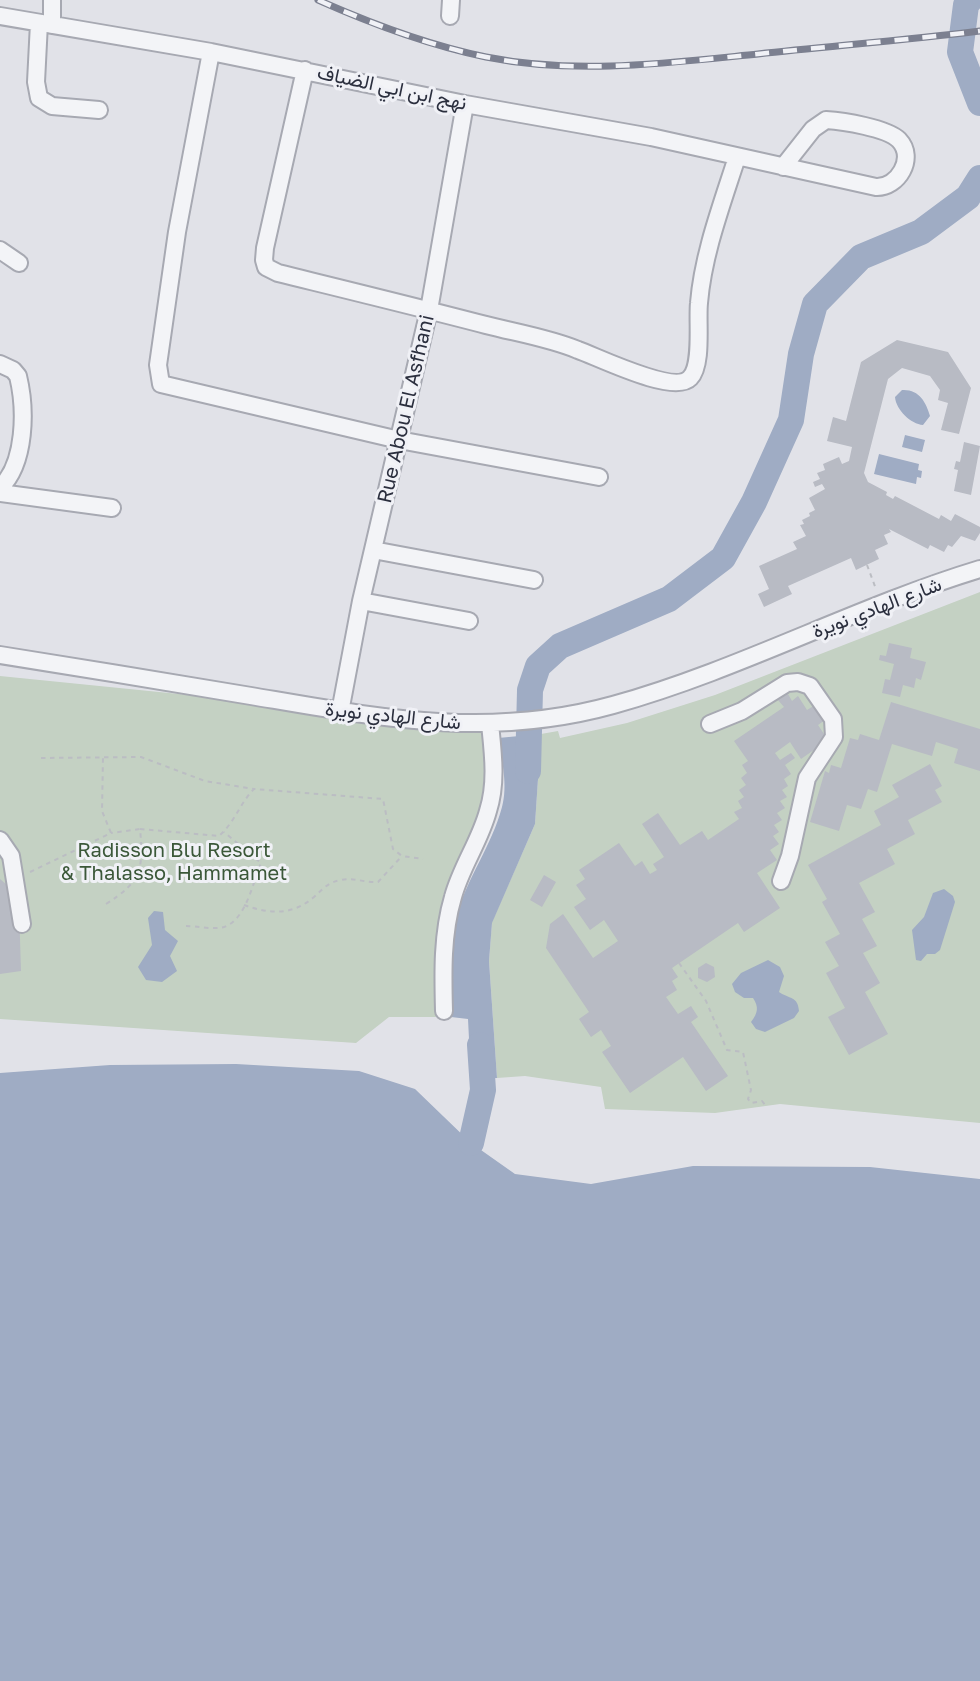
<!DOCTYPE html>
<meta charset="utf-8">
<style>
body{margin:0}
canvas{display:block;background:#e1e2e8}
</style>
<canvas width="980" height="1681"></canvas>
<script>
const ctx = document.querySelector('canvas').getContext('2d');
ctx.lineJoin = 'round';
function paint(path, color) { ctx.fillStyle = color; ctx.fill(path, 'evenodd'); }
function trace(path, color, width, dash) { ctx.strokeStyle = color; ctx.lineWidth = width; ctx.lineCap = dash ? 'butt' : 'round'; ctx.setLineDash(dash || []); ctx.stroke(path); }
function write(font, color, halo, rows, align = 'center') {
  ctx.font = font + ' "Golos Text",Vazirmatn,sans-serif'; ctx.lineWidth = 6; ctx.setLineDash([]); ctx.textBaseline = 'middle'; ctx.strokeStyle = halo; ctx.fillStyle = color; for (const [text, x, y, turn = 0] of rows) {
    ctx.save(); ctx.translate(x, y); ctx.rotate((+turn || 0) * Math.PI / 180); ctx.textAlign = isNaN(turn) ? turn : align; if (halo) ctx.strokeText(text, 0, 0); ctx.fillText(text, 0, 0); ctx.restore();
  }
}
const green = new Path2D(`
 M980,592V1123L780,1104L715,1113L605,1109L601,1087L525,1076L497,1078L489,961L492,922L535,824L541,734L558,731L560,738L627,723L715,695Z
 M0,676L487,725L496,767L450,917L451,1017H389L356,1043L0,1019Z`);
const water = new Path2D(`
 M902,390C919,389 926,402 930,416L923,425C911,424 896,410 895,397Z
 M905,435L925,440L922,452L902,447Z
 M879,454L919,464L918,470L922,471L921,478L917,477L916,484L874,474Z
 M541,734L535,824L492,923L489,961L497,1078L471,1079L468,1019L451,1017C451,985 448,949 456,917C467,878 492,845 502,807C508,786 502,759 498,738Z
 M944,889L953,896L955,902L940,950L935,954H927L921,961L916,960L912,930L924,917L933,893Z
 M154,911L163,912L165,930L178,941L170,956L177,971L162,982L146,980L138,967L152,945L148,918Z
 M768,960L780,967L784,976L779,992C789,999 798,996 799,1011L794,1018L765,1032L756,1029L751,1022C758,1013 759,1007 753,998H744L735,992L732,984L741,973Z
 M236,1064L359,1071L415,1089L471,1143L515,1174L591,1184L693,1166L870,1167L980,1179V1681H0V1073L110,1065Z`);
const river = new Path2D(`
 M970,0L966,5L960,52L980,103
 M528,771L530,690L538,666L560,646L669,599L723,558L754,502L791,420L801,354L815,304L861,257L921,232L968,197L980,178
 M471,1143L483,1090L480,1045`);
const building = new Path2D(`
 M897,340L948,352L971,388L959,434L941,430L948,403L938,400L940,390L930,376L902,368L888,379L864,473L868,482L887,492L886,495L893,499L895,496L939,519L941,515L951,521L955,514L980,527V533L975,541L961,536L952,547L948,545L944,552L930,545L928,549L889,529L891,532L884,535L888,544L875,550L879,559L856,570L851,558L788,586L792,594L764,607L758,594L769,589L759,566L797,549L793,542L806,536L800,525L804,524L802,520L810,516L809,513L815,510L809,498L825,489L822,484L815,487L813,482L820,479L817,473L825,470L823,464L839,457L842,464L849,461L852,447L827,441L833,417L846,421L861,362Z
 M964,442L980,446L971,495L954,491L958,470L954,469L956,461L960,462Z
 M889,643L912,648L910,658L926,662L921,680L916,678L914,688L903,685L900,697L882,693L885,679L890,680L894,664L879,660L880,655L886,656Z
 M788,694L792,701L798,696L807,710L815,705L825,720L818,725L828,740L801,759L790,742L775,753L780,760L791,753L795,758L785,765L791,774L784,779L788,786L782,790L787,797L780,801L785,808L777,813L782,820L774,825L779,832L773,836L779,844L770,850L777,860L757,873L780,908L744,932L738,923L672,968L678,977L672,981L677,990L666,997L678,1014L691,1006L698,1017L691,1022L728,1076L706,1091L683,1057L630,1093L602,1052L611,1046L601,1030L591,1037L579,1019L589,1012L546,948L550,924L563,914L593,958L618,941L604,920L590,930L574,907L586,899L576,885L585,879L579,870L619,843L635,866L642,861L650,874L657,870L653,864L664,857L642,824L658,813L680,845L702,831L708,840L739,819L734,812L742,808L738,801L744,797L739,790L746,785L741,778L747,773L742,765L748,761L734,741L784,707L778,700Z
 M891,702L980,729V771L954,763L958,749L936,742L932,756L892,744L877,792L868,789L861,809L847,805L839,831L810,822L825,771L829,773L831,765L841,768L850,738L858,740L860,734L879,740Z
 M930,764L942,786L935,790L942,802L908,820L915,834L887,849L895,864L859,883L875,912L862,919L877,946L863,953L880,983L865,992L888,1034L849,1055L828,1017L845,1008L826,973L839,966L825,942L840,934L822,902L827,899L808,865L881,825L874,811L899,797L892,785Z
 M544,875L556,882L542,907L530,900Z
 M0,879L7,885L19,907L21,971L0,974Z
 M706,963L714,967L715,977L707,982L698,978V968Z`);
const path = new Path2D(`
 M867,565L876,589
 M41,758L141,757L205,781L254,789
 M140,829L219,836C235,822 240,803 254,789L383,799L393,849L402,856L423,859
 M30,872L111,833L102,811L103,757
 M106,904C141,882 144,869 140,829L111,833
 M244,905C269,914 292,916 314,897C323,889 328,882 341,880C353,877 365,883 378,882L402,856
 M186,926C197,926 213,930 224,927C246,920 253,882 261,863L224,832
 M679,963L706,1001L727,1050L743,1052L751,1090L748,1099L751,1103L762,1101L766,1106`);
const minor = new Path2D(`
 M0,16L211,52L465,104L651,137L876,187C898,188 916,158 899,140C887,128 843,121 826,120L813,129L783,167
 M450,16L451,0
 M39,23L36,82L39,98L52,106L99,110
 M52,25V0
 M211,52L177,232L158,365L161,384L399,440L599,477
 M305,70L265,248L264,260L266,267L278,273C347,290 417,307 486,325C517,333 549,338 578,350C598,357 674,395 690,378C703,365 697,321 699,303C703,254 722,204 737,157
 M0,250L19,263
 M0,364L13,370L18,376C26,409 26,463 0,488
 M0,493L112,508
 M373,550L534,580
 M361,601L469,621
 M0,655C84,668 167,682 251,696C375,717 487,740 613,705C739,670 855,607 980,569
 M340,712L361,601L429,310L465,104
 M710,724L742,711L787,683L798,682L810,686L833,719L834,737L807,778L790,856L781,881
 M0,840L11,856L22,924
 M444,1011C443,973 442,934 453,897C461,867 480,841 488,811C497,783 493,753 490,724`);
const rail = new Path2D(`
 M318,0C372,24 428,45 486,57C576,75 668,63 758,54C832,46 906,40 980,31`);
const streetNames = [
 ["نهج ابن ابي الضياف",392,88,12],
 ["Rue Abou El Asfhani",406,409,-77],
 ["شارع الهادي نويرة",877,608,-21],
 ["شارع الهادي نويرة",393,716,6]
];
const parkNames = [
 ["Radisson Blu Resort",174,851],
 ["& Thalasso, Hammamet",174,874]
];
paint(green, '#c4d1c3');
paint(water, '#9facc4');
trace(river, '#9facc4', 26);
paint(building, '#b8bbc4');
trace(minor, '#a7a9b2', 20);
trace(path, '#bbbdc3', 2, [4.5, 4.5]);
trace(minor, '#f3f4f7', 16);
trace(rail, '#7c8090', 7);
trace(rail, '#f0f1f6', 4.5, [14]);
write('20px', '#2b2f3e', '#f0f1f6', streetNames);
write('20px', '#3b5839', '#f0f1f6', parkNames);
</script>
